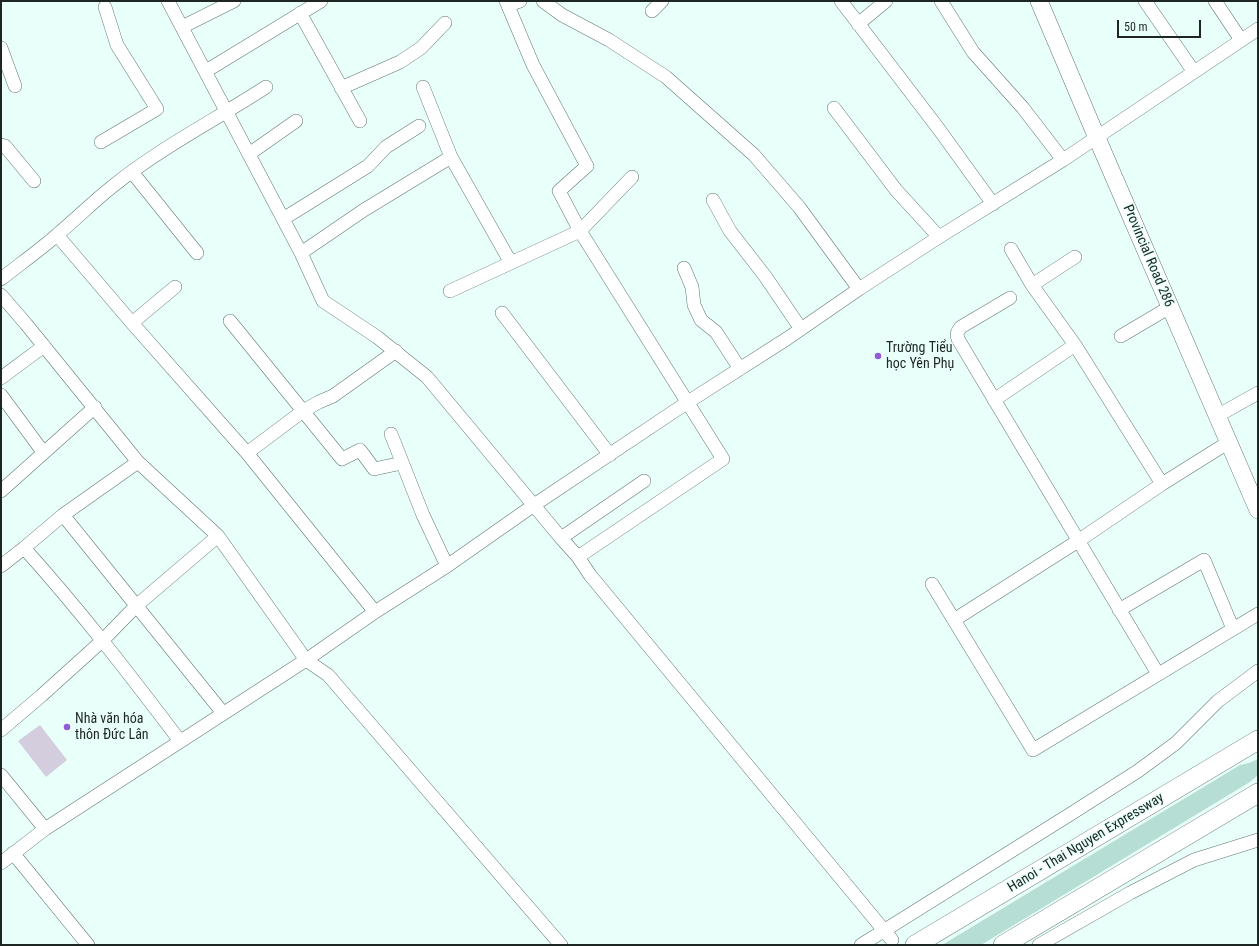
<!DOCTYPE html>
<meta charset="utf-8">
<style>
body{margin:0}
#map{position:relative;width:1259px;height:946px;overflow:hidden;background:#e8fffa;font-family:"Roboto Condensed",sans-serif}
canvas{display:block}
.frame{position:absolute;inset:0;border:2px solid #1e2624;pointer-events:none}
.scale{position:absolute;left:1117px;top:20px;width:84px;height:18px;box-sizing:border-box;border:2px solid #1e2624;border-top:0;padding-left:5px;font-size:12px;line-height:14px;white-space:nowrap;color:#1e2624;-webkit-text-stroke:3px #e8fffa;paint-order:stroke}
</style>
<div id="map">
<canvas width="1259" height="946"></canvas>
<div class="frame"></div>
<div class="scale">50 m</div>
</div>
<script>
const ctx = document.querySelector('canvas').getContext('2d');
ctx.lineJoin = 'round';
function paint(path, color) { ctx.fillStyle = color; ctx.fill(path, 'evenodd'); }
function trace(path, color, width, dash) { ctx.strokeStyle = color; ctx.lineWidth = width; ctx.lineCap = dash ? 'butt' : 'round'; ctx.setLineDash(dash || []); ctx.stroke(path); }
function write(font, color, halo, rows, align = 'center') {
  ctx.font = font + ' "Roboto Condensed",sans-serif'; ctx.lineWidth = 3; ctx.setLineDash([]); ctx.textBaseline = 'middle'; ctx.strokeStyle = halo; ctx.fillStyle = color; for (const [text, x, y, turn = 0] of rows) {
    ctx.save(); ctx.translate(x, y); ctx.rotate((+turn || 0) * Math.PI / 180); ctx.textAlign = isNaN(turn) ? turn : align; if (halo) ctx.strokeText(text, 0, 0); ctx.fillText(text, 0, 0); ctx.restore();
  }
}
const green = new Path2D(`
 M1258,759V775L1250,782L981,945H942L1240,765L1249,763Z`);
const building = new Path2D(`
 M40,725L67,760L46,777L18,741Z`);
const minor = new Path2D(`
 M168,1L301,253L323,301L377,337L427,377L561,538L578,557L590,575L892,940
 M506,1L533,65L587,166L559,191L580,231L723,459L578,557
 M543,1L562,15L609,40L666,77L754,155L799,207L859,289
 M841,1L938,128L993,204
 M941,1L973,52L1023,108L1063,160
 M1145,1L1194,72
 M1215,1L1241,40
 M508,5L520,1
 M652,11L662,1
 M300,13L360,121
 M858,24L886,1
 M182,27L234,1
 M1,48L15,86
 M206,71L321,1
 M423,87L451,157L511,263
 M341,88L400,62L421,48L445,23
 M834,108L896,190L939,237
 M101,142L157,109L117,45L105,7
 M1,145L5,146L34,181
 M249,154L296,121
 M132,172L197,253
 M713,200L730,231L765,276L801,329
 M283,219L368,166L386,147L419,126
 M57,235L132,323L247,453L375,612
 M1011,249L1032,285L1075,345L1162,484
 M301,253L364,210L451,157
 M684,268L692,287L694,305L701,320L716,332L740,369
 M1,279C20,264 40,250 58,234C77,218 94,201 113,186C160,148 215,120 266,87
 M1032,285L1075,257
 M450,291L580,231L632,177
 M1,295L26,324L138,462L218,536L306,660L328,675L561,945
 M1010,298L961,327C958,331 956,333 958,339L1158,674
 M502,313L610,455
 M230,321L342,459L360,450L374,469L402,463
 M132,323L175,287
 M1121,336L1170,307
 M1,378L44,346
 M1,395L43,452
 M994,400L1075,345
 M1217,416L1258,393
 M391,434L423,515L447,566
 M247,453L303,411L319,402L333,396L396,351
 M1,491L95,407
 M63,515L223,713
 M561,538L644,481
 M24,548C80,610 130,675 180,741
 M1,566L24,548L63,515L138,462
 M932,584L1033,750L1258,614
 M1119,610L1204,560L1233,629
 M954,620L1078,541L1162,484L1229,442
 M1,730L41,696L103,640L136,606L218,536
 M1,775L45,829
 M13,853L88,945
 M1,863L45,829L306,660L375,612L447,566L534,505L688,402L788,338L859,289L939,237L1063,160L1258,29
 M861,945L1069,815L1138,771L1176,743L1218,701L1258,671
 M1039,945L1130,893L1194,860L1258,840`);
const major = new Path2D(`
 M1039,1L1097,138L1258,510`);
const highway = new Path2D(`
 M915,945L1258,740
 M1003,945L1258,793`);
const markers = [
 [878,356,4,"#915cd4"],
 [67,727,4,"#915cd4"]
];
const streetNames = [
 ["Provincial Road 286",1148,256,67],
 ["Hanoi - Thai Nguyen Expressway",1086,843,-31]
];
const poiNames = [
 ["Trường Tiểu",886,348],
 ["học Yên Phụ",886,364],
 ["Nhà văn hóa",75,719],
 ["thôn Đức Lân",75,735]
];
paint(green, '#b7ded5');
paint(building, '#d3cdde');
trace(minor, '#617570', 14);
trace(major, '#617570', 18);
trace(highway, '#617570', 20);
trace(minor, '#fff', 13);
trace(major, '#fff', 17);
trace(highway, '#fff', 19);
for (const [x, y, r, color] of markers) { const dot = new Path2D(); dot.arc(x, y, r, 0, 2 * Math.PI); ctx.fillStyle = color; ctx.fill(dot); trace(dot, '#e8fffa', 1.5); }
write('14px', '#1e2624', '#e8fffa', streetNames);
write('14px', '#1e2624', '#e8fffa', poiNames, 'left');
</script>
